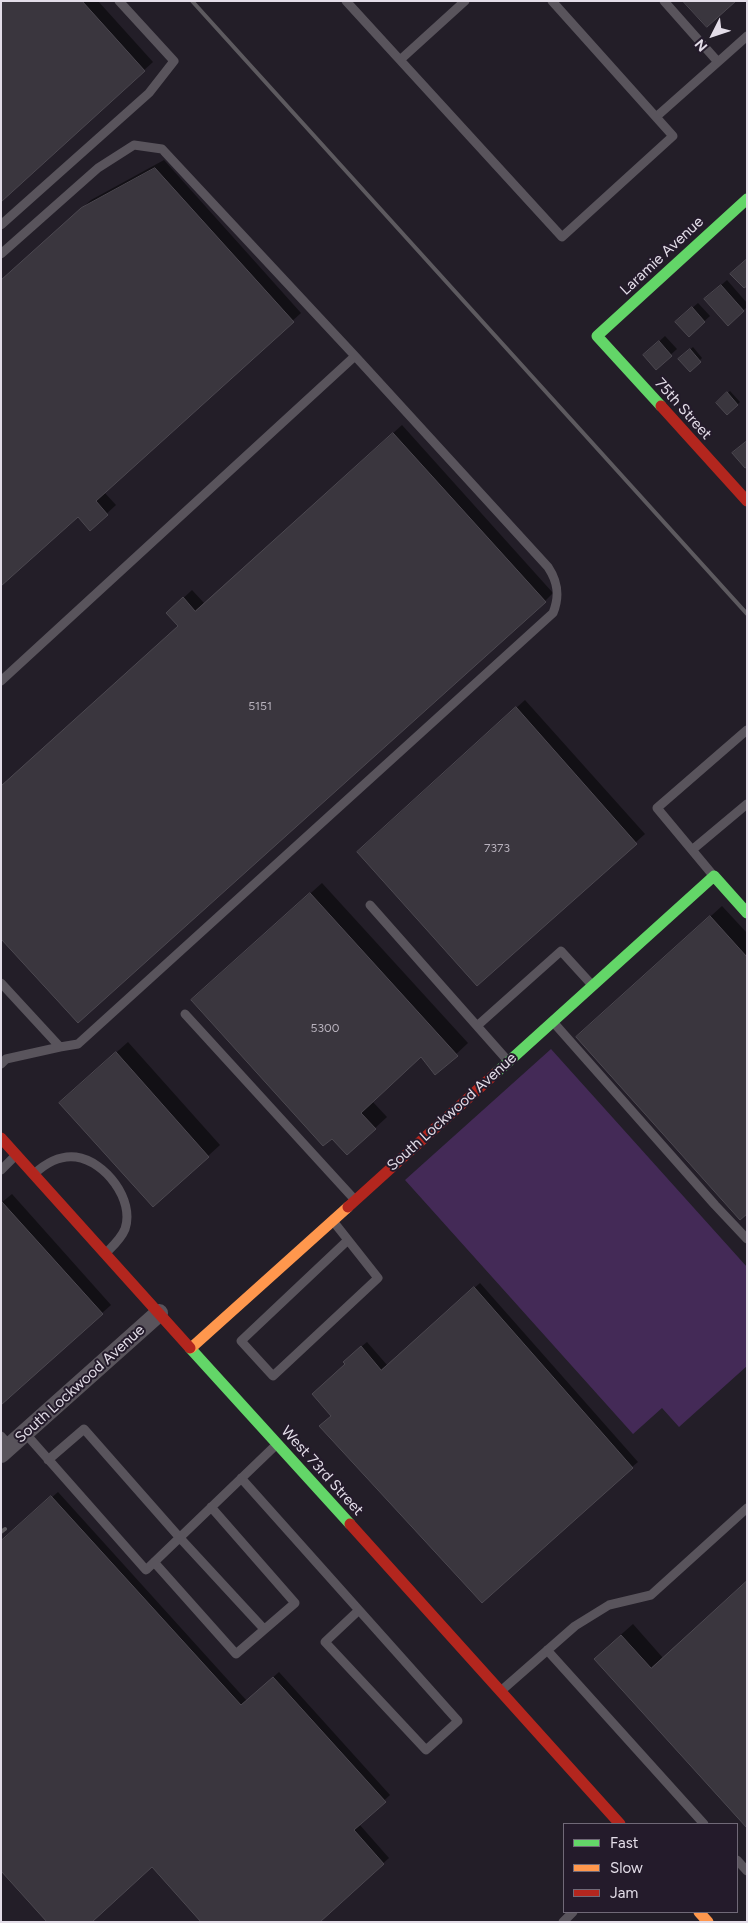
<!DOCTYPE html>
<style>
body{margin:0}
#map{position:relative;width:748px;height:1923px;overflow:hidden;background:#231e28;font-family:Figtree,sans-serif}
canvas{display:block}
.frame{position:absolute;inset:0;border:2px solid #e3dde8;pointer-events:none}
.legend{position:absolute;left:563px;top:1823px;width:175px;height:90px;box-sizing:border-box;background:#241b2b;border:1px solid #706977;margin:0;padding:6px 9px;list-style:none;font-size:15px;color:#e3dde8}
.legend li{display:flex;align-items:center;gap:10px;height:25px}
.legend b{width:25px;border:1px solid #706977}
.north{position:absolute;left:688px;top:10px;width:50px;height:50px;-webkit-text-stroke:4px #241b2b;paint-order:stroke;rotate:229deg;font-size:14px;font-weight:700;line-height:20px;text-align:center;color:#e3dde8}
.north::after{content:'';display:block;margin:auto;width:18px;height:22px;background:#e3dde8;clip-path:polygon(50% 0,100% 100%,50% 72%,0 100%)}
</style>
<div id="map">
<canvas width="748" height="1923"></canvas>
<div class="frame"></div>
<ul class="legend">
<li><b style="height:6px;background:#63d668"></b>Fast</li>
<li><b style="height:6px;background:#ff974d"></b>Slow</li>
<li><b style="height:6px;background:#b3261e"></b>Jam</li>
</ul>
<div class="north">N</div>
</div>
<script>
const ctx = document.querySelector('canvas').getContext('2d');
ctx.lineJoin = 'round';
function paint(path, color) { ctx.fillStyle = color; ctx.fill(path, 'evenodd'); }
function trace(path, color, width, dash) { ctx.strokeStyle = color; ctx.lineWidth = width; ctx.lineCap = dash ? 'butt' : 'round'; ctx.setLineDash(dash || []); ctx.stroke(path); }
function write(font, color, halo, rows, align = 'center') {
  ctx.font = font + ' Figtree,sans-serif'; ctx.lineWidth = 4; ctx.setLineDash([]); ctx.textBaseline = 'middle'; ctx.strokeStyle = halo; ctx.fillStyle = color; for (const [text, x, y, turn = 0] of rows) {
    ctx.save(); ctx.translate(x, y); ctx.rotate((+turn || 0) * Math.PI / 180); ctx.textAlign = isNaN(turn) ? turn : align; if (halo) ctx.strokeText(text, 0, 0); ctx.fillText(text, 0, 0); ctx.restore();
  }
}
const green = new Path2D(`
 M551,1049L747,1267V1366L679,1427L662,1408L633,1434L405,1180Z`);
const shadow = new Path2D(`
 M1,1H98L153,62L1,200Z
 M164,160L301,313L104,492L116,505L90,529L1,281L91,200Z
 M727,280L747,303V307L728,324L711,294Z
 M698,303L710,316L689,335L683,316Z
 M665,336L677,349L656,368L650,350Z
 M693,347L702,358L690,370L680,359Z
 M730,391L740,402L727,414L717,403Z
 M402,425L553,593L545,601L179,626L176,605L192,590L205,604Z
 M525,700L645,834L477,984L367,843Z
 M322,883L468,1043L436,1073L421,1056L372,1101L387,1117L347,1154L204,989Z
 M722,906L747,933V1212L589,1026Z
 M128,1042L220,1145L208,1156L72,1092Z
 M12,1194L111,1305L1,1403V1203Z
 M480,1283L638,1462L632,1467L332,1416L347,1364L350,1356L367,1342L387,1365Z
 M58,1492L247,1701L279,1672L390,1795L359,1824L389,1858L318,1922L1,1542Z
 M633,1624L663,1658L747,1826L607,1647Z`);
const building = new Path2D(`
 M1,1H82L145,71L1,202Z
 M683,1H736L707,27Z
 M155,168L294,322L96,501L108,515L90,531L78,517L1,586V280L81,208Z
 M747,259V286L744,288L730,274Z
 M721,285L744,311L728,326L704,299Z
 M692,307L705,322L689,337L675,322Z
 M659,341L672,356L656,370L643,355Z
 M690,349L701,362L690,372L678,359Z
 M727,392L738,405L727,415L716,403Z
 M393,433L546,602L78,1023L1,939V786L178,626L166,613L183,597L195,611Z
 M747,441V467L745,468L732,453Z
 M516,707L637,844L477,986L357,852Z
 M310,893L458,1056L435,1075L421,1057L361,1113L376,1129L347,1155L332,1139L323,1146L191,1000Z
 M710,916L747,957V1214L740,1220L576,1037Z
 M116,1052L209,1157L153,1207L59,1103Z
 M2,1202L103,1314L1,1405V1203Z
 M474,1287L633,1468L482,1603L319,1426L331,1416L312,1394L345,1364L343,1362L361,1346L381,1370Z
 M51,1496L241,1705L273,1677L386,1802L354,1830L384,1864L320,1922H201L152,1867L92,1922H47L1,1871V1541Z
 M747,1581V1828L594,1659L621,1635L651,1668Z`);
const lane = new Path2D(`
 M346,1L562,237L673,136L552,1
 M664,1L718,62L747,36
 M400,60L465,1
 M656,117L718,62
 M1,225L149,93L174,61L119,1
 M1,254L98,168L134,145L162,149L355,356L548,567C558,582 560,596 553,613L78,1044L60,1047
 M1,681L355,356
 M692,850L747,804
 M712,874L657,808L747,730
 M370,905L477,1026
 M1,983L60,1047L6,1059L1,1064
 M185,1014L355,1200
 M554,1023L715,1205L747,1239
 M508,1061L477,1026L561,951L592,985
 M1,1170L15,1156
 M34,1174C46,1163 59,1155 76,1157C105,1161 135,1200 125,1229C121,1239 113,1246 106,1253
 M333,1221L378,1278L273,1376L241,1341L348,1240
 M25,1433L146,1570L277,1444
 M1,1436L10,1446
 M48,1460L84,1429L180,1538L264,1629
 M241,1478L458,1721L426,1750L325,1642L359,1610
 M154,1562L236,1654L295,1603L211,1507
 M547,1650L704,1824
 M502,1690L575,1626L609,1605L651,1595L747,1508
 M737,1860L747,1871
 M563,1922L573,1912`);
const street = new Path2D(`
 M1,1454L159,1313`);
const fast = new Path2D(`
 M661,406L597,336L747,199
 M496,1073L714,876L747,913
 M190,1348L350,1524`);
const slow = new Path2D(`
 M191,1348L348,1207
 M699,1912L708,1922`);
const jam = new Path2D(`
 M661,406L747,501
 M1,1138L190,1348
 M348,1207L496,1073
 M350,1524L620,1824`);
const rail = new Path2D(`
 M192,1L747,614
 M1,1532L5,1529`);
const numberNames = [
 ["5151",260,706],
 ["7373",497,848],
 ["5300",325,1028]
];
const streetNames = [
 ["Laramie Avenue",662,256,-43],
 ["75th Street",683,409,48],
 ["South Lockwood Avenue",452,1112,-42],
 ["South Lockwood Avenue",80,1384,-42],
 ["West 73rd Street",322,1471,48]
];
paint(green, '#442a57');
paint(shadow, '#0007');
paint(building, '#3a363e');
trace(building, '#4c4850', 1);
trace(lane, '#59545c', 9);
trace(street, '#59545c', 18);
trace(fast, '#63d668', 11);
trace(slow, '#ff974d', 11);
trace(jam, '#b3261e', 11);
trace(rail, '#5d5a5f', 4);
write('12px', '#b9b3be', null, numberNames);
write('15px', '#e3dde8', '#241b2b', streetNames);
</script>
